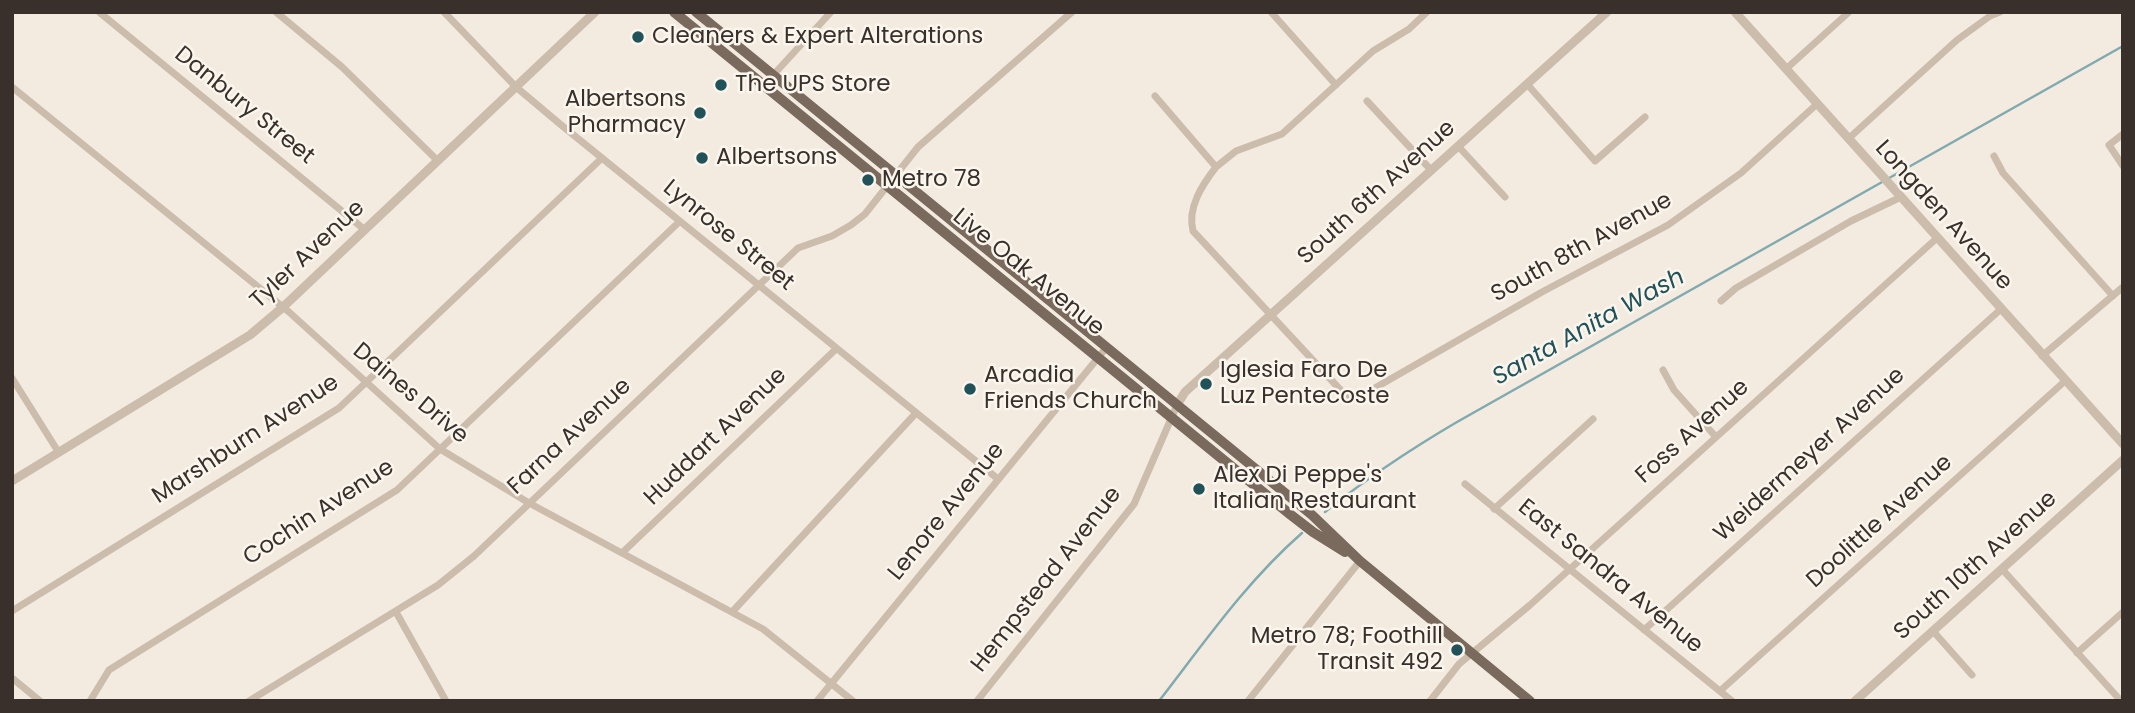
<!DOCTYPE html>
<style>
body{margin:0}
#map{position:relative;width:2135px;height:713px;overflow:hidden;background:#f3ebe0;font-family:Poppins,sans-serif}
canvas{display:block}
.frame{position:absolute;inset:0;border:14px solid #39302b;pointer-events:none}
</style>
<div id="map">
<canvas width="2135" height="713"></canvas>
<div class="frame"></div>
</div>
<script>
const ctx = document.querySelector('canvas').getContext('2d');
ctx.lineJoin = 'round';
function trace(path, color, width, dash) { ctx.strokeStyle = color; ctx.lineWidth = width; ctx.lineCap = dash ? 'butt' : 'round'; ctx.setLineDash(dash || []); ctx.stroke(path); }
function write(font, color, halo, rows, align = 'center') {
  ctx.font = font + ' Poppins,sans-serif'; ctx.lineWidth = 5; ctx.setLineDash([]); ctx.textBaseline = 'middle'; ctx.strokeStyle = halo; ctx.fillStyle = color; for (const [text, x, y, turn = 0] of rows) {
    ctx.save(); ctx.translate(x, y); ctx.rotate((+turn || 0) * Math.PI / 180); ctx.textAlign = isNaN(turn) ? turn : align; if (halo) ctx.strokeText(text, 0, 0); ctx.fillText(text, 0, 0); ctx.restore();
  }
}
const stream = new Path2D(`
 M1325,512C1367,478 1411,449 1457,422L2123,46
 M1159,701C1204,643 1246,582 1302,533`);
const minor = new Path2D(`
 M99,12L365,230
 M276,12L342,67L437,160
 M444,12L516,87L560,124L998,479
 M1271,12L1336,85
 M1786,69L1849,12
 M1527,84L1595,161L1645,117
 M764,85L831,12
 M12,87L289,312L440,449L529,503L763,629L853,701
 M1155,96L1216,167C1202,185 1187,208 1193,231L1347,397L1361,396L1542,292L1668,225L1741,173L1817,104
 M1367,101L1431,170
 M2123,134L2109,145L2123,166
 M1848,139L1957,40L1990,16L2000,12
 M1458,146L1505,197
 M1994,156L2003,173L2113,296
 M1216,167L1236,151L1282,134L1373,51L1409,29L1427,12
 M1721,301L1736,288L1851,221L1901,197
 M2042,356L2123,287
 M1663,370L1674,390L1716,437
 M12,378L59,453
 M1465,484L1732,701
 M1494,509L1593,419
 M623,552L836,349
 M2002,569L2121,701
 M12,611L339,408L602,158
 M733,611L916,413
 M396,612L446,701
 M1644,630L2001,309
 M1933,631L1972,675
 M2077,653L2123,612
 M12,678L40,701
 M1720,691L2065,381
 M90,701L109,670L397,490L679,222
 M249,701L438,585L474,556L798,248L832,236L851,225L865,214L918,147L1072,12
 M817,701L1106,348
 M977,701L1134,504L1177,405
 M1248,701L1360,561
 M1430,701L1459,664L1530,605L1937,238`);
const tertiary = new Path2D(`
 M1735,12L2123,444
 M1177,405L1185,392L1607,12
 M12,481L250,335L282,308L595,12
 M1855,701L2123,460`);
const primary = new Path2D(`
 M674,12L1291,515L1313,532L1345,552
 M696,12L1312,515L1360,561L1530,701`);
const markers = [
 [638,37,7,"#21525a"],
 [721,85,7,"#21525a"],
 [700,113,7,"#21525a"],
 [702,158,7,"#21525a"],
 [868,180,7,"#21525a"],
 [1206,384,7,"#21525a"],
 [970,389,7,"#21525a"],
 [1199,489,7,"#21525a"],
 [1457,650,7,"#21525a"]
];
const poiNames = [
 ["Cleaners & Expert Alterations",652,37],
 ["The UPS Store",735,85],
 ["Albertsons",686,100,"right"],
 ["Pharmacy",686,126,"right"],
 ["Albertsons",716,158],
 ["Metro 78",882,180],
 ["Iglesia Faro De",1220,371],
 ["Luz Pentecoste",1220,397],
 ["Arcadia",984,376],
 ["Friends Church",984,402],
 ["Alex Di Peppe's",1213,476],
 ["Italian Restaurant",1213,502],
 ["Metro 78; Foothill",1443,637,"right"],
 ["Transit 492",1443,663,"right"]
];
const streetNames = [
 ["Danbury Street",244,106,39],
 ["South 6th Avenue",1377,193,-42],
 ["Longden Avenue",1943,216,48],
 ["Lynrose Street",728,236,39],
 ["South 8th Avenue",1582,248,-29],
 ["Tyler Avenue",308,255,-43],
 ["Live Oak Avenue",1028,273,39],
 ["Daines Drive",410,394,40],
 ["Foss Avenue",1693,432,-42],
 ["Farna Avenue",570,437,-43],
 ["Huddart Avenue",716,437,-44],
 ["Marshburn Avenue",246,440,-33],
 ["Weidermeyer Avenue",1810,455,-42],
 ["Lenore Avenue",947,512,-51],
 ["Cochin Avenue",319,513,-33],
 ["Doolittle Avenue",1880,522,-42],
 ["South 10th Avenue",1976,566,-42],
 ["East Sandra Avenue",1610,577,39],
 ["Hempstead Avenue",1047,580,-52]
];
const waterNames = [
 ["Santa Anita Wash",1589,328,-29]
];
trace(stream, '#80aaaf', 2.5);
trace(minor, '#cbbcac', 7);
trace(tertiary, '#cbbcac', 9);
trace(primary, '#7a695d', 10);
for (const [x, y, r, color] of markers) { const dot = new Path2D(); dot.arc(x, y, r, 0, 2 * Math.PI); ctx.fillStyle = color; ctx.fill(dot); trace(dot, '#faf5ed', 2.5); }
write('23px', '#39302b', '#faf5ed', poiNames, 'left');
write('23px', '#39302b', '#faf5ed', streetNames);
write('italic 24px', '#21525a', '#faf5ed', waterNames);
</script>
